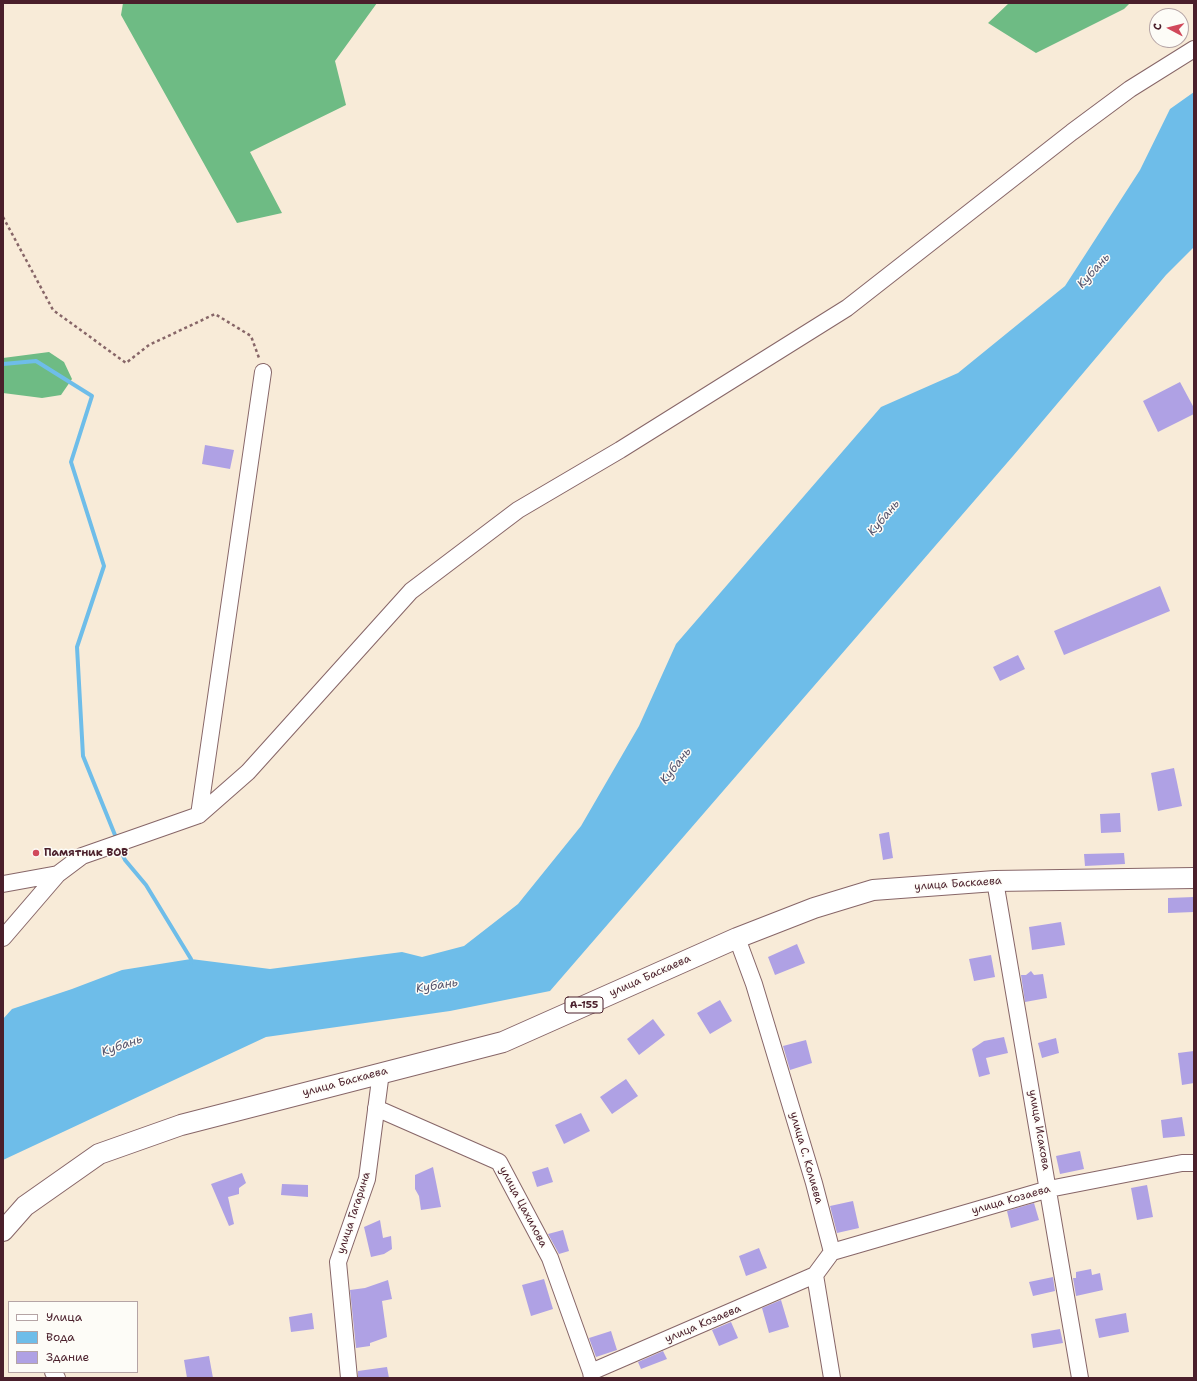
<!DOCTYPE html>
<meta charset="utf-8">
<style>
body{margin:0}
#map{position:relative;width:1197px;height:1381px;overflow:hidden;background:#f8ebd8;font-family:"Shantell Sans",sans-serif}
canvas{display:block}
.frame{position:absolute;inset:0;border:4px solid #4a1f2b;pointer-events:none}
.legend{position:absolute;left:8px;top:1301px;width:130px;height:72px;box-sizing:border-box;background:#fdfcf7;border:1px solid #b5a4a5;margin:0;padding:5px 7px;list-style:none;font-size:12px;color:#4a1f2b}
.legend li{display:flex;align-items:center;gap:8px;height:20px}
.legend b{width:20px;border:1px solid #b5a4a5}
.north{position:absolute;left:1149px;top:8px;width:40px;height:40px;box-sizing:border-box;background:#fdfcf7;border:1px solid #b5a4a5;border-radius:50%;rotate:277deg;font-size:11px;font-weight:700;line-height:16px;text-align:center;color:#4a1f2b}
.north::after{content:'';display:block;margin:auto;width:14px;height:18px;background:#d1495b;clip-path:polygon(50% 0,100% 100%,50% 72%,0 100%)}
</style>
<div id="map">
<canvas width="1197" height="1381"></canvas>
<div class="frame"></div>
<ul class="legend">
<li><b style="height:5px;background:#fff"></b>Улица</li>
<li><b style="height:11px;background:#6ebde9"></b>Вода</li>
<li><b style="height:11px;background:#afa1e4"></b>Здание</li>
</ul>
<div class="north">С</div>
</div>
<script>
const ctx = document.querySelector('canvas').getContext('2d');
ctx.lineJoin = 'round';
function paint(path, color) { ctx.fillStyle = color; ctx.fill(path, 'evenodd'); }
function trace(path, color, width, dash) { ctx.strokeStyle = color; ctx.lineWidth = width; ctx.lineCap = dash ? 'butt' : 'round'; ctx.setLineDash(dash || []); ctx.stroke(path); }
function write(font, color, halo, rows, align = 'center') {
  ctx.font = font + ' "Shantell Sans",sans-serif'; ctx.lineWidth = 3; ctx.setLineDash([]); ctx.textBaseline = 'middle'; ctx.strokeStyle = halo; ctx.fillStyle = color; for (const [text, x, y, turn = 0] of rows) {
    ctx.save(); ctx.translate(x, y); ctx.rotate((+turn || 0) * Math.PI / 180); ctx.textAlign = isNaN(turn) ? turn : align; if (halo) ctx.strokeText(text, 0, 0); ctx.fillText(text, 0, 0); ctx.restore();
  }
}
const forest = new Path2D(`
 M123,3H377L335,61L346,105L250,152L282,213L237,223L121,15Z
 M1009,3H1130L1124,9L1036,53L988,23Z
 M49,352L64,362L72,379L61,395L42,398L3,393V358Z`);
const water = new Path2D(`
 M1194,92V247L1166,275L1013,456L550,991L450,1011L266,1037L3,1160V1019L12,1009L72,989L122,970L191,959L270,969L402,952L422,957L464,946L518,904L581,826L639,726L676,644L881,407L958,373L1065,286L1140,170L1170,109Z`);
const stream = new Path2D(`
 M3,364L36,361L92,396L71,462L104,566L77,647L83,756L117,840
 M119,847L125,860L146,885L191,959V963`);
const building = new Path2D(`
 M1180,382L1194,408V414L1158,432L1143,401Z
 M205,445L234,450L230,469L202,464Z
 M1160,586L1170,611L1064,655L1054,631Z
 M1018,655L1025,669L1000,681L993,667Z
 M1174,768L1182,806L1158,811L1151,773Z
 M1120,813L1121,832L1101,833L1100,814Z
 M889,832L893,858L883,860L879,834Z
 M1124,853L1125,864L1085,866L1084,854Z
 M1194,897V912L1168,913V898Z
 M1061,922L1065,945L1032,950L1029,927Z
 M797,944L805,963L775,975L768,957Z
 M991,955L995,977L974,981L969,959Z
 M1031,971L1034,975L1043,974L1047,998L1025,1002L1021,975H1026Z
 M720,1000L732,1021L710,1034L697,1013Z
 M653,1019L665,1035L639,1055L627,1039Z
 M1004,1037L1008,1053L986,1058L990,1074L979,1077L972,1049L984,1041Z
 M1056,1038L1059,1053L1042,1058L1038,1043Z
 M806,1040L812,1063L790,1070L783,1046Z
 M1194,1051V1083L1182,1085L1178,1053Z
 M626,1079L638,1096L612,1114L600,1097Z
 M581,1113L590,1131L564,1144L555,1125Z
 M1182,1117L1185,1136L1163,1138L1161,1120Z
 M1080,1151L1084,1169L1060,1174L1056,1156Z
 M433,1167L441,1207L421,1210L419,1196L415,1189V1175Z
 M548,1167L553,1182L537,1187L532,1172Z
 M242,1173L246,1183L239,1188V1194L228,1197L234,1224L229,1226L211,1184Z
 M282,1184L308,1185V1197L281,1195Z
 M1147,1185L1153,1217L1137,1220L1131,1188Z
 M853,1201L859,1228L837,1233L830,1206Z
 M1034,1203L1039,1220L1011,1228L1007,1211Z
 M380,1220L383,1238L391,1236L392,1249L384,1254L371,1257L364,1227Z
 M563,1230L569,1251L559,1254L548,1234Z
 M759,1248L767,1268L746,1276L739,1256Z
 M1091,1269L1092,1275L1100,1273L1103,1290L1076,1296L1073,1278H1076V1272Z
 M1053,1277L1055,1291L1033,1296L1029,1282Z
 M544,1279L553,1309L531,1316L522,1285Z
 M388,1280L392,1299L382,1301L387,1337L370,1343V1346L356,1348L350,1290L365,1288Z
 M781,1300L789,1327L769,1333L762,1308Z
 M312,1313L314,1329L291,1332L289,1317Z
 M1126,1313L1129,1332L1099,1338L1095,1319Z
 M731,1322L738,1338L719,1346L712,1330Z
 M1060,1329L1063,1343L1033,1348L1031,1334Z
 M611,1331L617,1350L596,1357L589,1338Z
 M663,1351L667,1359L641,1369L638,1362Z
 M209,1356L213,1378H187L184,1360Z
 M387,1367L389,1378H358V1371Z`);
const path = new Path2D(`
 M3,217L53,310L126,363L149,345L215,314L251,336L259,358`);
const minor = new Path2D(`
 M199,815L263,372
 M995,881L1080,1378
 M3,884L58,874
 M3,938L58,874L82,856L199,815L248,772L411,591L518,510L620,450L847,308L1072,132L1130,89L1194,49
 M737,938L754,984L814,1183L832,1252L815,1275L832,1378
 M376,1108L499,1162L550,1258L591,1372L592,1378
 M832,1252L1049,1189L1182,1163H1194
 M53,1372L57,1378
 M591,1372L815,1275
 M349,1378L338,1262L367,1179L381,1072`);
const major = new Path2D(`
 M3,1231L25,1206L99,1154L181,1125L503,1042L737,938L814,908L873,890L995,881L1194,878`);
const markers = [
 [36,853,4,"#d1495b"]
];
const shields = [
 [584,1005,38]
];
const shieldNames = [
 ["А-155",584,1005]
];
const poiNames = [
 ["Памятник ВОВ",44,853]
];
const streetNames = [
 ["улица Баскаева",958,884,-4],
 ["улица Баскаева",650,976,-24],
 ["улица Баскаева",345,1082,-15],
 ["улица Исакова",1039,1130,80],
 ["улица С. Колиева",806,1158,74],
 ["улица Козаева",1011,1200,-16],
 ["улица Цахилова",523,1207,62],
 ["улица Гагарина",354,1213,-72],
 ["улица Козаева",703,1324,-23]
];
const waterNames = [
 ["Кубань",1094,271,-48],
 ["Кубань",884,518,-50],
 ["Кубань",676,766,-52],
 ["Кубань",437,986,-9],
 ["Кубань",122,1046,-19]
];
paint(forest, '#6ebb84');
paint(water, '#6ebde9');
trace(stream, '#6ebde9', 4);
paint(building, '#afa1e4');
trace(minor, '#876668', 18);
trace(major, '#876668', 22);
trace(path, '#876668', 2.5, [3, 3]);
trace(minor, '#fff', 16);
trace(major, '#fff', 20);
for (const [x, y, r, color] of markers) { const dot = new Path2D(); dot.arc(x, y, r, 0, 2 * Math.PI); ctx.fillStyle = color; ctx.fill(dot); trace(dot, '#fdfcf7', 1.5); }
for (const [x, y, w] of shields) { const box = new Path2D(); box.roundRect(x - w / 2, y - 8, w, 16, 3); ctx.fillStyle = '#fdfcf7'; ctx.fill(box); trace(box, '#4a1f2b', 1); }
write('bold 10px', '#4a1f2b', null, shieldNames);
write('bold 11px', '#4a1f2b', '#fdfcf7', poiNames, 'left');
write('11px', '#4a1f2b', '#fdfcf7', streetNames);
write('italic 12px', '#57566e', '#fdfcf7', waterNames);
</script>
